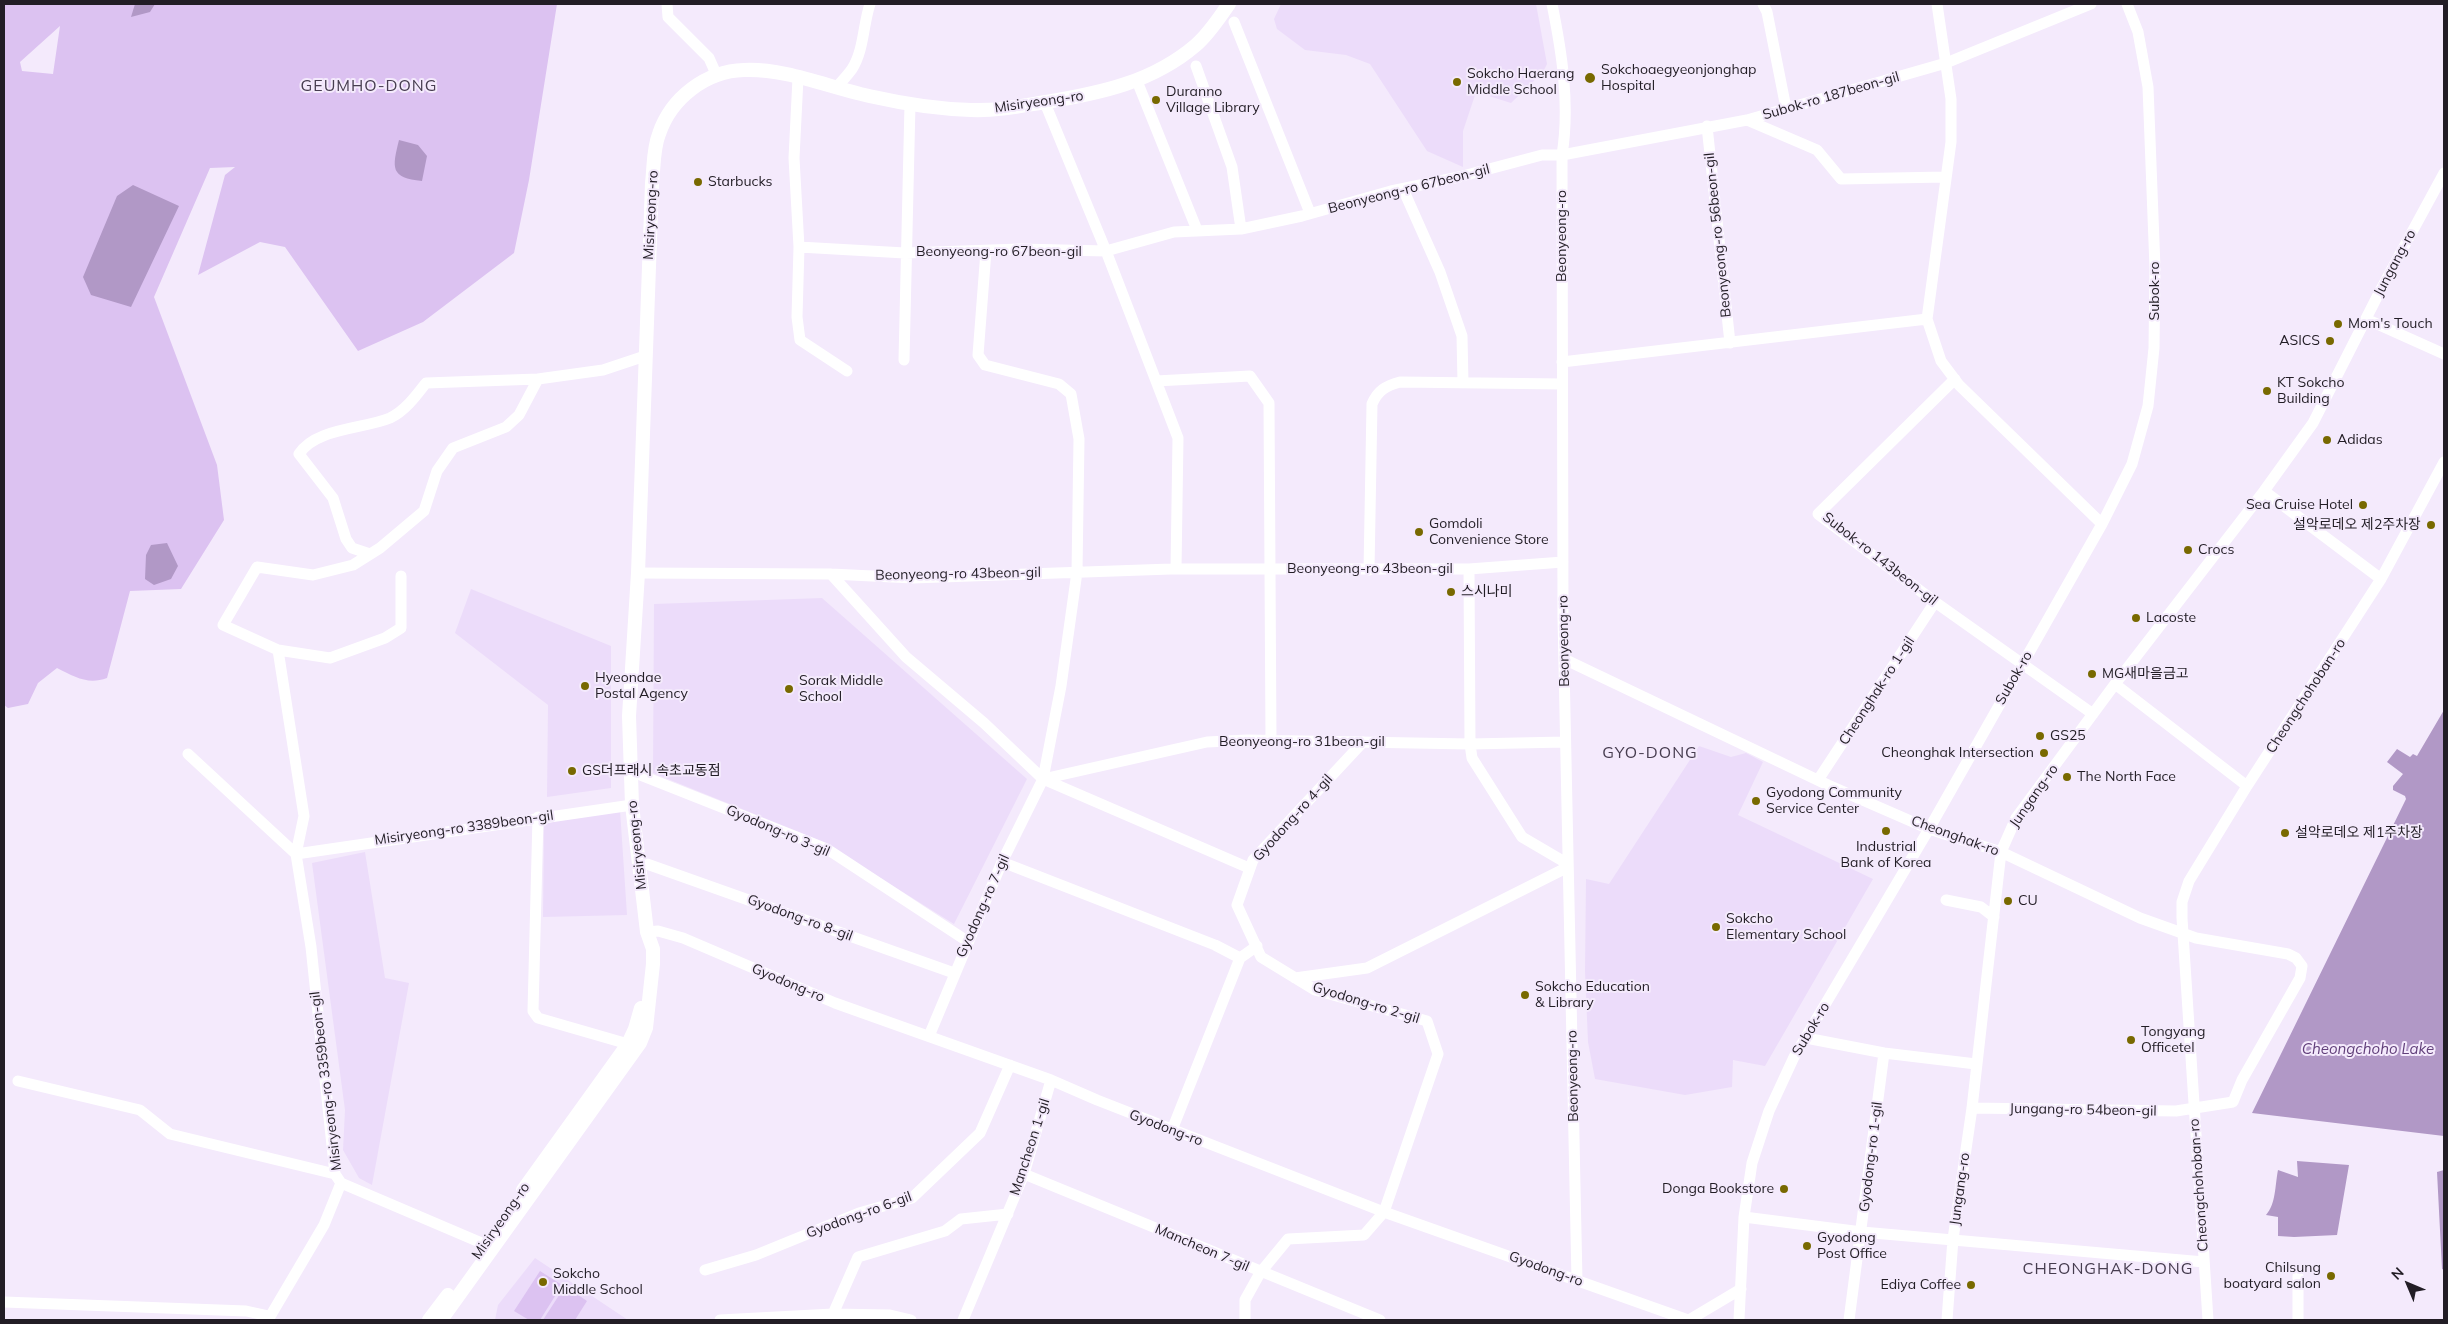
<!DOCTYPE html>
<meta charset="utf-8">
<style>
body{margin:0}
#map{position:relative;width:2448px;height:1324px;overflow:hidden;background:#f4eafc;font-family:Mulish,sans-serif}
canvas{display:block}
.frame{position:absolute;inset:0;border:5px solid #221d25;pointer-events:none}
.north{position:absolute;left:2383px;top:1259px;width:50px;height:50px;-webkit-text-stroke:4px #f4eafc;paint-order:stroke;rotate:315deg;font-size:14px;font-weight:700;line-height:20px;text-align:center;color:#221d25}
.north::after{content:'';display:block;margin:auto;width:18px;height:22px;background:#221d25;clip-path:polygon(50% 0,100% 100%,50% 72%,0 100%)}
</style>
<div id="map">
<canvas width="2448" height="1324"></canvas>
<div class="frame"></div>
<div class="north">N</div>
</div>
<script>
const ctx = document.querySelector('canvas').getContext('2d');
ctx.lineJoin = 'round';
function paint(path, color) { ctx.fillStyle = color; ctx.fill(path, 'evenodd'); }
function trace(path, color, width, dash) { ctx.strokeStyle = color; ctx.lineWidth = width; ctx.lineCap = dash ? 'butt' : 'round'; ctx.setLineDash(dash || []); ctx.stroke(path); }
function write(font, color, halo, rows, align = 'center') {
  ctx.font = font + ' Mulish,"Noto Sans KR",sans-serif'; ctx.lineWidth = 4; ctx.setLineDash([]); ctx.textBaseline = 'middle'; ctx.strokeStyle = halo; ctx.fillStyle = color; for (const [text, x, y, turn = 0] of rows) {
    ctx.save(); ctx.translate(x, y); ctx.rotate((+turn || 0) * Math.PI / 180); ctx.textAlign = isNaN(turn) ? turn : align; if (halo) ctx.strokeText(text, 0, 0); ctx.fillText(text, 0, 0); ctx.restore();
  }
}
const built = new Path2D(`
 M1281,4H1536L1547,64L1543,72L1511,103L1476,92L1463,131V167L1427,151L1370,64L1346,55L1305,50L1277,29L1274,19Z
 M471,589L611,646V788L547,797L548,705L455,633Z
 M822,598L1027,779L954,924L821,841L653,773L654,604Z
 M1699,746L1731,757L1746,753L1763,762L1738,815L1873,879L1765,1066L1733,1060L1732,1087L1685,1095L1595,1079L1588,1042L1585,971L1586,879L1609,884Z
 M620,810L627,915L543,917L544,821Z
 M365,852L385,978L409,983L372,1185L359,1178L343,1150L345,1110L312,863Z
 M535,1258L628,1320H495L498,1305Z`);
const green = new Path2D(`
 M4,4H557L529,180L514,253L423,322L358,351L285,247L260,242L198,275L225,175L235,167L210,168L154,297L217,465L224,520L181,589L130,591L107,678C88,685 75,677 57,668L38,683L28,704L8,708L4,705ZM60,26L53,74L22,71L20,62Z
 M540,1271L562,1285L540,1320H529L514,1311Z
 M565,1286L587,1301L575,1320H543Z`);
const water = new Path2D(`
 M135,4H155L150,12L131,17Z
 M399,140L418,145L427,156L422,181C390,178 392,168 399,140Z
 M133,185L179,206L131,307L91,295L83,277L117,196Z
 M167,543L178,566L171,579L154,585L145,579L146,555L151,545Z
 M2444,710V1136L2252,1113L2406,799L2405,796L2393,790V786L2403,774L2387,762L2397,749L2410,757L2413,754L2417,756Z
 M2297,1161L2349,1165L2337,1235L2294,1237L2278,1236V1217L2266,1215C2276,1204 2275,1185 2278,1170L2298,1177Z
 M2444,1163V1270L2442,1269L2437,1172L2444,1170Z`);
const minor = new Path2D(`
 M667,4L668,17L709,58L717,76
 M1552,4C1562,53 1570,105 1562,155L1563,618L1577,1280
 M1763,4L1767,12L1786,108
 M1937,4L1951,99V142L1927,319L1941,361L1959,385L2102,524
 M1234,22L1310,213
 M1196,66L1232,167L1241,229
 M798,78L794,158L799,247L797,317L800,340L847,371
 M1137,81L1197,230
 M836,88C841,82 847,76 852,69C864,50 863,25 870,4
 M1045,103L1106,251L1178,438L1176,569
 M1747,120L1817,150L1841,179L1945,177
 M1707,126L1730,343
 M1403,189L1440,272L1462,336L1463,383
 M799,247L905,253L1020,249L1106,251L1174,232L1241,229L1302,216L1391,191L1459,177L1542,155H1562L1747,120L1946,63L2091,4
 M2366,319L2444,354
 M904,360L910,104
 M1562,362L1927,319
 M1955,379L1818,514L1935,602L2093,714
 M1156,381L1250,376L1269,403L1271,740
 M2264,491L2381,579
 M370,554L352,548L346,539L333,498L299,454C315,428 364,429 390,418C405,411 416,396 426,383L538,379
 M1469,569L1470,744L1472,758L1522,837L1568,864
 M1369,570L1372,404C1378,390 1386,386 1400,382L1562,384
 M638,573L831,574L913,578L1171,569H1469L1563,562
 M831,574L906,657L984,723L1043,779L1249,868
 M401,576V628L385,638L330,658L278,650L304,816L296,854L311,947L335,1174L341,1183L484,1244
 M278,650L223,625L257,567L313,575L353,565L380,548L424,511L437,471L453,448L506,427L519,415L538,379L603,370L645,356
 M1564,659L1828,785L1929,829L2001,852L2140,918L2196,938L2288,954L2296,958L2302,966L2300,978L2242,1080L2233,1102L2176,1111L1972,1108
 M2115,684L2247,786
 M188,754L296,854
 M630,771L827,849L967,941
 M1043,779L1207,742L1247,740L1470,744L1565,742
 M1818,780L1935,602
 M538,817L533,1011L538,1018L628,1044
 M296,854L632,805
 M1002,862L1215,945L1240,958L1257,946
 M647,864L954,973
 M1946,900L1981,907L1994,917
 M647,932L658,931L683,938L835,1003L1051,1080L1097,1100L1384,1212L1688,1320
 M1295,978L1367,968L1568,867
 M929,1036L1002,862L1043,779L1061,686L1077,572L1079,439L1071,394L1059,384L985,365L978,355L986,251
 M1806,1038L1884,1053L1976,1064
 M18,1081L140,1110L170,1134L335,1174
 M1172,1130L1240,958
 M1024,1174L1380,1320
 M1744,1217L1862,1232L2204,1262
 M705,1270L756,1255L859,1213L912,1198L980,1133L1010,1065
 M2298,1276V1320
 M4,1302L246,1311L269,1316
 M833,1314L858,1257L945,1231L961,1219L1008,1214
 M268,1320L324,1225L341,1183
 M720,1320L833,1314L890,1315L911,1320
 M963,1320L1024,1174L1051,1080
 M1245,1320V1300L1260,1273L1288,1239L1364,1235L1384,1212L1438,1054L1427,1021L1315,990L1261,957L1237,905L1253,860L1363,742
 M1689,1320L1741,1289
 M1739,1320L1744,1217L1752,1163L1769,1111L1794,1057L1929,829L2102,524L2132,464L2148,406L2154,348L2155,268L2148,87L2138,32L2127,4
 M1849,1320L1884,1053
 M1947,1320L1953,1239L1972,1108L2001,852L2016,818L2115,684L2264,491L2313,423L2381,289L2444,173
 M2208,1320L2182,918V902L2189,881L2247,786L2381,579L2444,462`);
const major = new Path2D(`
 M523,1190L628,1044L635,1029L641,1008
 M429,1320L448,1295
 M441,1320L640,1043L646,1028L653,964V949L647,932L632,805L629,716L638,573L652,183C654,167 653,149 659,134C671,98 706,71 744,70C786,68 833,89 874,97C905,104 939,109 971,110C997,111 1021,106 1046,102C1101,93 1153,82 1196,45C1209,34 1219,18 1229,4`);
const markers = [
 [1590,78,6,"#786900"],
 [1457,82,5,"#786900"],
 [1156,100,5,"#786900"],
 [698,182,5,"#786900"],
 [2338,324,5,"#786900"],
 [2330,341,5,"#786900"],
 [2267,391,5,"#786900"],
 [2327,440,5,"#786900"],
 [2363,505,5,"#786900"],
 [2431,525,5,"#786900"],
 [1419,532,5,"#786900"],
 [2188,550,5,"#786900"],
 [1451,592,5,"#786900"],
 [2136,618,5,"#786900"],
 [2092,674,5,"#786900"],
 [585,686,5,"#786900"],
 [789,689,5,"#786900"],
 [2040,736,5,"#786900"],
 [2044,753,5,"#786900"],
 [572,771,5,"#786900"],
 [2067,777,5,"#786900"],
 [1756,801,5,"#786900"],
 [1886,831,5,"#786900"],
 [2285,833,5,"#786900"],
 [2008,901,5,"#786900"],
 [1716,927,5,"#786900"],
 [1525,995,5,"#786900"],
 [2131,1040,5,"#786900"],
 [1784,1189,5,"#786900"],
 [1807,1246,5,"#786900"],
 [2331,1276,5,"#786900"],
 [543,1282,5,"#786900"],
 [1971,1285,5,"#786900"]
];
const poiNames = [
 ["Sokchoaegyeonjonghap",1601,70],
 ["Hospital",1601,86],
 ["Sokcho Haerang",1467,74],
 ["Middle School",1467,90],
 ["Duranno",1166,92],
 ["Village Library",1166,108],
 ["Starbucks",708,182],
 ["Mom's Touch",2348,324],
 ["ASICS",2320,341,"right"],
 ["KT Sokcho",2277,383],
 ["Building",2277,399],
 ["Adidas",2337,440],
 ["Sea Cruise Hotel",2353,505,"right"],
 ["Gomdoli",1429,524],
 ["Convenience Store",1429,540],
 ["설악로데오 제2주차장",2421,525,"right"],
 ["Crocs",2198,550],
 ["스시나미",1461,592],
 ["Lacoste",2146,618],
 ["MG새마을금고",2102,674],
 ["Hyeondae",595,678],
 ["Postal Agency",595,694],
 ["Sorak Middle",799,681],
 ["School",799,697],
 ["GS25",2050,736],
 ["Cheonghak Intersection",2034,753,"right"],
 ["GS더프래시 속초교동점",582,771],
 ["The North Face",2077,777],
 ["Gyodong Community",1766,793],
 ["Service Center",1766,809],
 ["설악로데오 제1주차장",2295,833],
 ["Industrial",1886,847,"center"],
 ["Bank of Korea",1886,863,"center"],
 ["CU",2018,901],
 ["Sokcho",1726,919],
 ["Elementary School",1726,935],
 ["Sokcho Education",1535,987],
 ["& Library",1535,1003],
 ["Tongyang",2141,1032],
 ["Officetel",2141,1048],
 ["Donga Bookstore",1774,1189,"right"],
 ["Gyodong",1817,1238],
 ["Post Office",1817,1254],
 ["Chilsung",2321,1268,"right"],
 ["boatyard salon",2321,1284,"right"],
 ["Sokcho",553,1274],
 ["Middle School",553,1290],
 ["Ediya Coffee",1961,1285,"right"]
];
const streetNames = [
 ["Subok-ro 187beon-gil",1831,96,-16],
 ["Misiryeong-ro",1039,102,-8],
 ["Beonyeong-ro 67beon-gil",1409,189,-14],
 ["Misiryeong-ro",651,215,-87],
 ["Beonyeong-ro 56beon-gil",1718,235,-96],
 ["Beonyeong-ro",1562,236,-90],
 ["Beonyeong-ro 67beon-gil",999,252],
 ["Jungang-ro",2395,263,-62],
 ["Subok-ro",2155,291,-90],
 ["Subok-ro 143beon-gil",1880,559,38],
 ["Beonyeong-ro 43beon-gil",1370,569],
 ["Beonyeong-ro 43beon-gil",958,574,-1],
 ["Beonyeong-ro",1564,641,-91],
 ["Subok-ro",2014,678,-60],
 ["Cheonghak-ro 1-gil",1877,691,-57],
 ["Cheongchohoban-ro",2306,696,-57],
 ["Beonyeong-ro 31beon-gil",1302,742],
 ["Jungang-ro",2034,796,-55],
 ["Gyodong-ro 4-gil",1293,818,-48],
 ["Misiryeong-ro 3389beon-gil",464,828,-8],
 ["Gyodong-ro 3-gil",778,831,23],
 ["Cheonghak-ro",1955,836,20],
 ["Misiryeong-ro",637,845,-96],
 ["Gyodong-ro 7-gil",983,906,-66],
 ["Gyodong-ro 8-gil",800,918,20],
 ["Gyodong-ro",788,983,23],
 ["Gyodong-ro 2-gil",1366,1003,17],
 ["Subok-ro",1811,1029,-59],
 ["Beonyeong-ro",1573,1076,-91],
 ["Misiryeong-ro 3359beon-gil",326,1081,-97],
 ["Jungang-ro 54beon-gil",2083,1110,1],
 ["Gyodong-ro",1166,1128,21],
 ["Mancheon 1-gil",1030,1147,-72],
 ["Gyodong-ro 1-gil",1871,1157,-83],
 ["Cheongchohoban-ro",2199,1185,-94],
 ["Jungang-ro",1960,1189,-82],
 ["Gyodong-ro 6-gil",859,1215,-20],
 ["Misiryeong-ro",501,1221,-55],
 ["Mancheon 7-gil",1202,1248,23],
 ["Gyodong-ro",1546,1269,20]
];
const waterNames = [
 ["Cheongchoho Lake",2368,1049]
];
const quarterNames = [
 ["GEUMHO-DONG",369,86],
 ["GYO-DONG",1650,753],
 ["CHEONGHAK-DONG",2108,1269]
];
paint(built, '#ecdcfa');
paint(green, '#dcc2f1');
paint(water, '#b198c6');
trace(minor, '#fff', 11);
trace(major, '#fff', 14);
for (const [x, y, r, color] of markers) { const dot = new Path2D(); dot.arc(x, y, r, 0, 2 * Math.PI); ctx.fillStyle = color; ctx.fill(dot); trace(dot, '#f4eafc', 2); }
write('14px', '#221d25', '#f4eafc', poiNames, 'left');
write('14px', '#221d25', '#f4eafc', streetNames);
write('italic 15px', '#613f7a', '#f4eafc', waterNames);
ctx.letterSpacing = '1px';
write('16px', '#473d50', '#f4eafc', quarterNames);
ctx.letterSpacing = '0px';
</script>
